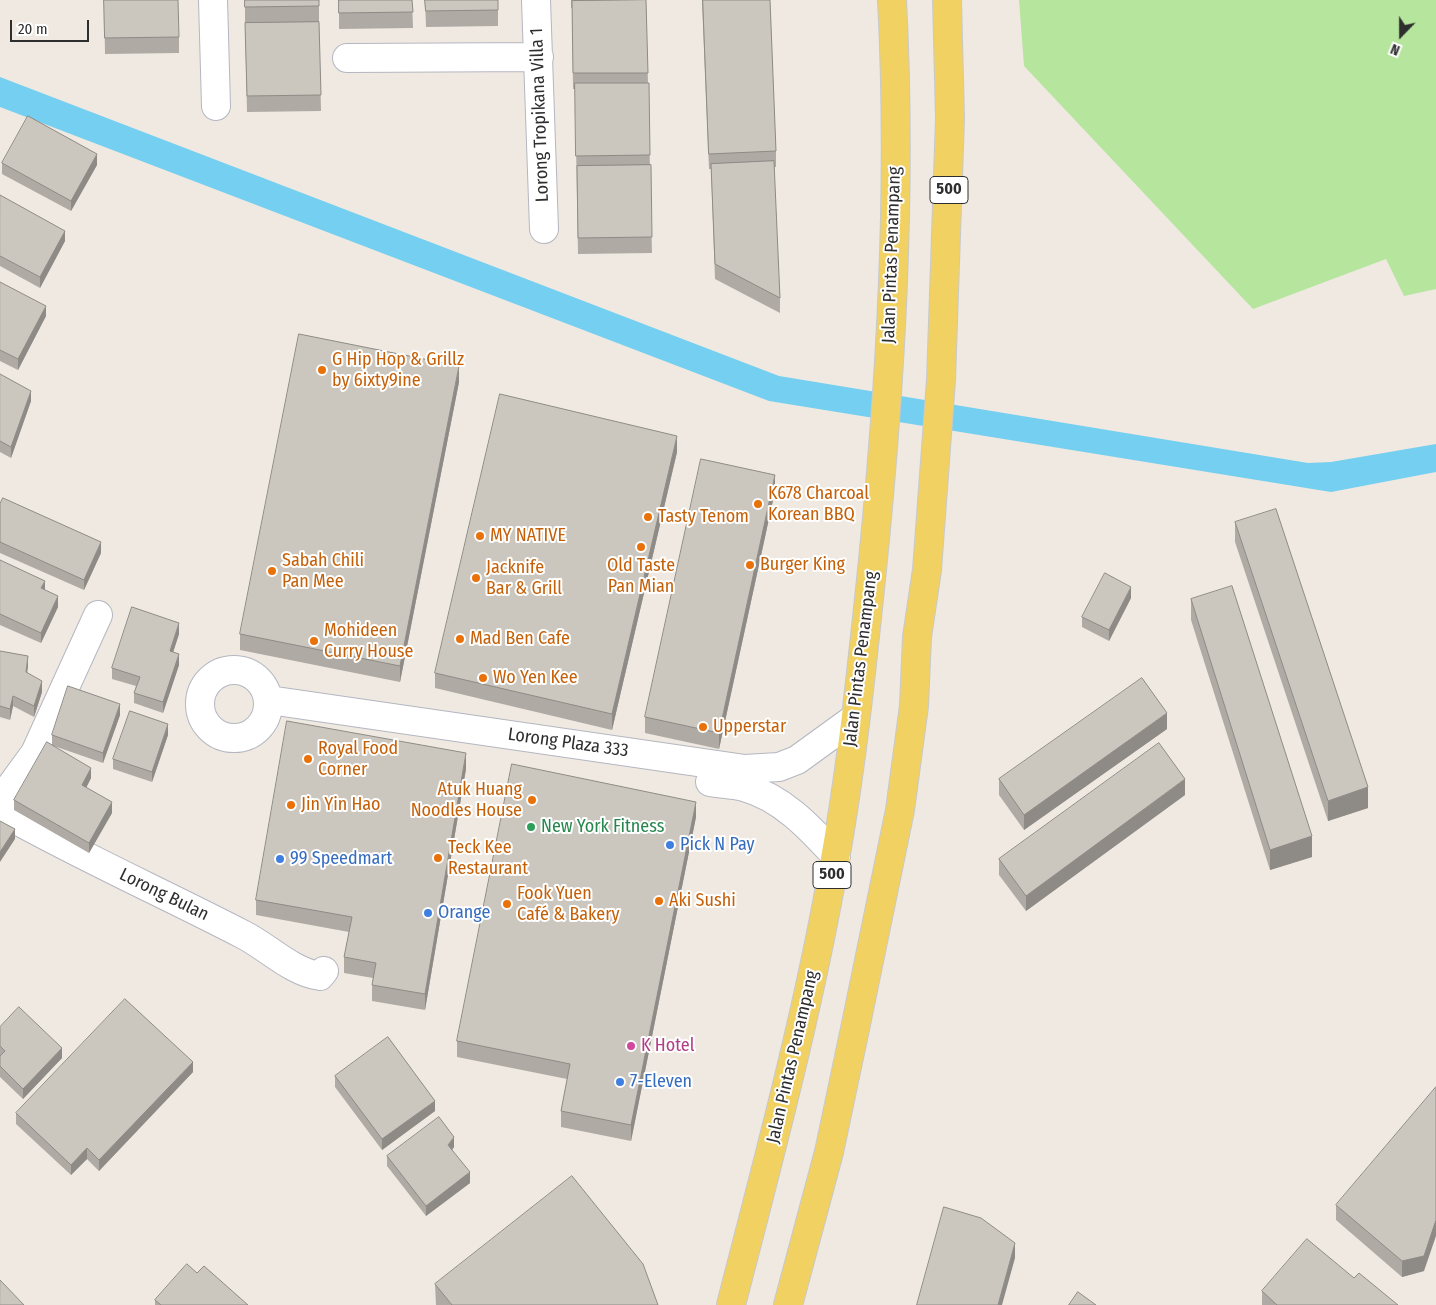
<!DOCTYPE html>
<meta charset="utf-8">
<style>
body{margin:0}
#map{position:relative;width:1436px;height:1305px;overflow:hidden;background:#efe9e1;font-family:"Fira Sans Condensed",sans-serif}
canvas{display:block}
.north{position:absolute;left:1376px;top:10px;width:50px;height:50px;-webkit-text-stroke:4px #fff;paint-order:stroke;rotate:202deg;font-size:14px;font-weight:700;line-height:20px;text-align:center;color:#2e2e2e}
.north::after{content:'';display:block;margin:auto;width:18px;height:22px;background:#2e2e2e;clip-path:polygon(50% 0,100% 100%,50% 72%,0 100%)}
.scale{position:absolute;left:10px;top:20px;width:79px;height:22px;box-sizing:border-box;border:2px solid #2e2e2e;border-top:0;padding-left:6px;font-size:15px;line-height:18px;white-space:nowrap;color:#2e2e2e;-webkit-text-stroke:4px #fff;paint-order:stroke}
</style>
<div id="map">
<canvas width="1436" height="1305"></canvas>
<div class="north">N</div>
<div class="scale">20 m</div>
</div>
<script>
const ctx = document.querySelector('canvas').getContext('2d');
ctx.lineJoin = 'round';
function paint(path, color) { ctx.fillStyle = color; ctx.fill(path, 'evenodd'); }
function trace(path, color, width, dash) { ctx.strokeStyle = color; ctx.lineWidth = width; ctx.lineCap = dash ? 'butt' : 'round'; ctx.setLineDash(dash || []); ctx.stroke(path); }
function write(font, color, halo, rows, align = 'center') {
  ctx.font = font + ' "Fira Sans Condensed",sans-serif'; ctx.lineWidth = 4; ctx.setLineDash([]); ctx.textBaseline = 'middle'; ctx.strokeStyle = halo; ctx.fillStyle = color; for (const [text, x, y, turn = 0] of rows) {
    ctx.save(); ctx.translate(x, y); ctx.rotate((+turn || 0) * Math.PI / 180); ctx.textAlign = isNaN(turn) ? turn : align; if (halo) ctx.strokeText(text, 0, 0); ctx.fillText(text, 0, 0); ctx.restore();
  }
}
const green = new Path2D(`
 M1019,0H1436V289L1404,296L1386,259L1253,309L1024,66Z`);
const water = new Path2D(`
 M0,77L779,376L1308,463L1331,462L1436,444V472L1331,492L769,401L0,107Z`);
const minor = new Path2D(`
 M213,0L216,106
 M536,0L544,229
 M347,58L539,57
 M200 704a34 34 0 1 1 68 0a34 34 0 1 1-68 0Z
 M269,700L745,769L779,767L797,760L855,718
 M710,782C721,784 733,784 744,787C783,798 810,828 836,856
 M0,801L35,753L98,615
 M0,811C80,856 163,893 244,935C269,948 292,972 320,976L324,971`);
const major = new Path2D(`
 M731,1305C769,1157 809,1010 835,859C852,764 862,666 872,570C891,381 902,190 892,0
 M788,1305L829,1152L856,1024L900,810L914,706L917,637L927,570L941,380L950,118L947,0`);
const wall = new Path2D(`
 M104,0L179,37V53L105,54Z
 M245,0H319V22L245,23Z
 M339,0H412L413,28L339,29Z
 M425,0H498V26L426,27Z
 M571,0H646L652,253L578,254L575,89H573L572,8H571Z
 M702,0H770L776,151V167H774L780,298V313L715,279L711,169H709Z
 M319,22L321,111L247,112L245,23Z
 M2,163L97,165L71,211L2,174Z
 M0,195L65,241L40,288L0,266Z
 M0,282L46,316L18,370L0,361Z
 M0,374L31,401L11,458L0,452Z
 M459,382L400,682L240,650V634Z
 M677,452L612,730L435,688V673Z
 M775,491L719,749L645,733V717Z
 M0,504L101,553L84,590L0,553Z
 M1235,522L1368,808L1328,821L1235,542Z
 M0,560L45,590L58,607L41,643L0,625Z
 M1131,598L1109,641L1082,627V617Z
 M1191,599L1312,857L1270,870L1191,620Z
 M179,634L173,652L179,665L163,713L134,703V693L136,686L112,679V668Z
 M0,651L28,666L27,672L42,692L34,717L13,706L10,720L0,717Z
 M120,715L103,763L54,746L91,778L86,788L112,813L89,853L14,810V800L52,745V735Z
 M1167,729L1024,830L999,795V779Z
 M168,735L152,782L113,769V759Z
 M466,769L425,1010L372,1001V985L373,978L344,973V957L349,932L256,915V900Z
 M1185,795L1026,911L999,875V859Z
 M696,817L631,1141L561,1127V1111L567,1079L457,1057V1041Z
 M0,1027L62,1058L23,1099L0,1077Z
 M193,1072L99,1171L87,1159L71,1175L16,1124V1113Z
 M335,1076L435,1111L382,1150L335,1087Z
 M454,1147L452,1150L470,1183L426,1216L387,1166V1156Z
 M1336,1205L1424,1271L1402,1277L1336,1220Z
 M197,1273L248,1305H155V1300Z
 M1354,1278L1398,1305H1262V1291Z
 M435,1284L658,1305H436Z`);
const shadedWall = new Path2D(`
 M97,154V165L71,211V201Z
 M65,231V241L40,288V277Z
 M46,306V316L18,370V359Z
 M459,366V382L400,682V666Z
 M31,391V401L11,458V447Z
 M677,436V452L612,730V714Z
 M775,475V491L719,749V733Z
 M101,542V553L84,590V580Z
 M45,581V591L41,588Z
 M1131,587V598L1109,641V630Z
 M58,596V607L41,643V633Z
 M179,623V634L170,662V651Z
 M179,654V665L163,713V702Z
 M28,656V666L26,682V672Z
 M42,681V692L34,717V706Z
 M13,696V706L10,720V709Z
 M120,704V715L103,763V753Z
 M1167,713V729L1024,830V815Z
 M168,724V735L152,782V772Z
 M466,753V769L425,1010V994Z
 M91,768V778L82,796V785Z
 M1185,779V795L1026,911V896Z
 M1368,787V808L1328,821V801Z
 M112,802V813L89,853V843Z
 M696,802V817L631,1141V1125Z
 M15,829V839L0,862V852Z
 M1312,836V857L1270,870V850Z
 M62,1048V1058L23,1099V1089Z
 M193,1062V1072L99,1171V1160Z
 M435,1101V1111L382,1150V1139Z
 M454,1137V1147L448,1156V1145Z
 M87,1148V1159L71,1175V1165Z
 M470,1172V1183L426,1216V1206Z
 M1436,1220V1236L1424,1271L1402,1277V1261Z
 M1015,1243V1258L1002,1305H998Z`);
const building = new Path2D(`
 M104,0H178L179,37L105,38Z
 M245,0H319V6L245,7Z
 M339,0H412L413,12L339,13Z
 M425,0H498V10L426,11Z
 M646,0L648,73H573L572,1Z
 M703,0H770L776,151L709,154Z
 M319,22L321,95L247,96L245,23Z
 M575,83H649L650,155L576,156Z
 M28,116L97,154L71,201L2,163Z
 M774,161L780,298L715,264L711,164Z
 M651,165L652,237L578,238L577,166Z
 M0,195L65,231L40,277L0,256Z
 M0,282L46,306L18,359L0,350Z
 M299,334L459,366L400,666L240,634Z
 M0,374L31,391L11,447L0,441Z
 M500,394L677,436L612,714L435,673Z
 M701,459L775,475L719,733L645,717Z
 M3,498L101,542L84,580L0,542V504Z
 M1276,509L1368,787L1328,801L1235,522Z
 M0,560L45,581L41,588L58,596L41,633L0,614Z
 M1105,573L1131,587L1109,630L1082,617Z
 M1232,586L1312,836L1270,850L1191,599Z
 M132,607L179,623L170,651L179,654L163,702L134,693L140,677L112,668Z
 M0,651L28,656L26,672L42,681L34,706L13,696L10,709L0,706Z
 M1142,678L1167,713L1024,815L999,779Z
 M68,686L120,704L103,753L52,735Z
 M130,711L168,724L152,772L113,759Z
 M287,721L466,753L425,994L372,985L376,963L344,957L352,917L256,900Z
 M47,742L91,768L82,785L112,802L89,843L14,800Z
 M1159,743L1185,779L1026,896L999,859Z
 M512,764L696,802L631,1125L561,1111L570,1064L457,1041Z
 M0,821L15,829L0,852Z
 M125,999L193,1062L99,1160L87,1148L71,1165L16,1113Z
 M19,1007L62,1048L23,1089L0,1066V1056L5,1051L0,1046V1027Z
 M388,1037L435,1101L382,1139L335,1076Z
 M1436,1087V1220L1424,1256L1402,1261L1336,1205Z
 M439,1117L454,1137L448,1145L470,1172L426,1206L387,1156Z
 M572,1176L643,1264L658,1305H452L435,1284Z
 M944,1207L981,1218L1015,1243L998,1305H917Z
 M1307,1239L1354,1278L1359,1273L1398,1305H1277L1262,1291Z
 M187,1264L197,1273L204,1266L248,1305H161L155,1300Z
 M0,1280L24,1305H0Z
 M1078,1292L1096,1305H1069Z`);
const markers = [
 [322,370,5,"#e8710a"],
 [758,504,5,"#e8710a"],
 [648,517,5,"#e8710a"],
 [480,536,5,"#e8710a"],
 [641,547,5,"#e8710a"],
 [750,565,5,"#e8710a"],
 [272,571,5,"#e8710a"],
 [476,578,5,"#e8710a"],
 [460,639,5,"#e8710a"],
 [314,641,5,"#e8710a"],
 [483,678,5,"#e8710a"],
 [703,727,5,"#e8710a"],
 [308,759,5,"#e8710a"],
 [532,800,5,"#e8710a"],
 [291,805,5,"#e8710a"],
 [531,827,5,"#2e9e5b"],
 [670,845,5,"#3f7fe0"],
 [438,858,5,"#e8710a"],
 [280,859,5,"#3f7fe0"],
 [659,901,5,"#e8710a"],
 [507,904,5,"#e8710a"],
 [428,913,5,"#3f7fe0"],
 [631,1046,5,"#d1479c"],
 [620,1082,5,"#3f7fe0"]
];
const shields = [
 [949,190,38],
 [832,875,38]
];
const shieldNames = [
 ["500",949,190],
 ["500",832,875]
];
const streetNames = [
 ["Lorong Tropikana Villa 1",540,115,-92],
 ["Jalan Pintas Penampang",892,255,-88],
 ["Jalan Pintas Penampang",861,659,-83],
 ["Lorong Plaza 333",568,743,8],
 ["Lorong Bulan",164,895,26],
 ["Jalan Pintas Penampang",793,1057,-77]
];
const foodNames = [
 ["G Hip Hop & Grillz",332,360],
 ["by 6ixty9ine",332,381],
 ["K678 Charcoal",768,494],
 ["Korean BBQ",768,515],
 ["Tasty Tenom",658,517],
 ["MY NATIVE",490,536],
 ["Sabah Chili",282,561],
 ["Pan Mee",282,582],
 ["Burger King",760,565],
 ["Old Taste",641,566,"center"],
 ["Pan Mian",641,587,"center"],
 ["Jacknife",486,568],
 ["Bar & Grill",486,589],
 ["Mohideen",324,631],
 ["Curry House",324,652],
 ["Mad Ben Cafe",470,639],
 ["Wo Yen Kee",493,678],
 ["Upperstar",713,727],
 ["Royal Food",318,749],
 ["Corner",318,770],
 ["Atuk Huang",522,790,"right"],
 ["Noodles House",522,811,"right"],
 ["Jin Yin Hao",301,805],
 ["Teck Kee",448,848],
 ["Restaurant",448,869],
 ["Fook Yuen",517,894],
 ["Café & Bakery",517,915],
 ["Aki Sushi",669,901]
];
const leisureNames = [
 ["New York Fitness",541,827]
];
const shopNames = [
 ["Pick N Pay",680,845],
 ["99 Speedmart",290,859],
 ["Orange",438,913],
 ["7-Eleven",630,1082]
];
const hotelNames = [
 ["K Hotel",641,1046]
];
paint(green, '#b6e59e');
paint(water, '#75cff0');
trace(minor, '#b4b7c1', 30);
trace(major, '#c9c9c9', 30);
trace(minor, '#fff', 28);
trace(major, '#f2d163', 28);
paint(wall, '#afaba4');
paint(shadedWall, '#8e8b86');
paint(building, '#cbc7bf');
trace(building, '#8e8b86', 1);
for (const [x, y, r, color] of markers) { const dot = new Path2D(); dot.arc(x, y, r, 0, 2 * Math.PI); ctx.fillStyle = color; ctx.fill(dot); trace(dot, '#fff', 2); }
for (const [x, y, w] of shields) { const box = new Path2D(); box.roundRect(x - w / 2, y - 13.5, w, 27, 4); ctx.fillStyle = '#fff'; ctx.fill(box); trace(box, '#2e2e2e', 1); }
write('bold 16px', '#2e2e2e', null, shieldNames);
write('18px', '#2e2e2e', '#fff', streetNames);
write('18px', '#c56008', '#fff', foodNames, 'left');
write('18px', '#27864d', '#fff', leisureNames, 'left');
write('18px', '#366cbe', '#fff', shopNames, 'left');
write('18px', '#b23c85', '#fff', hotelNames, 'left');
</script>
